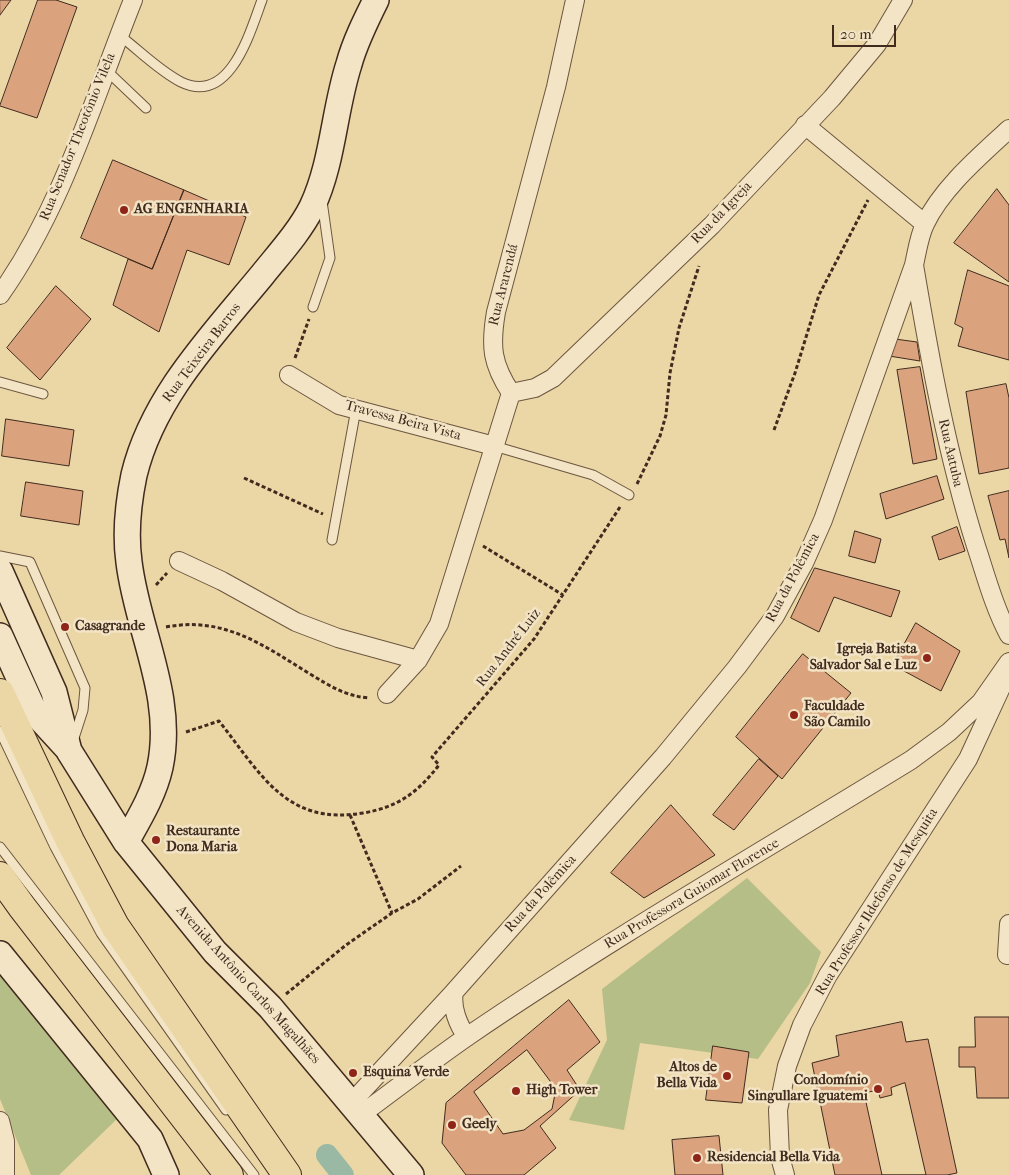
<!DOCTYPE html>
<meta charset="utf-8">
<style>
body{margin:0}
#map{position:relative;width:1009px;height:1175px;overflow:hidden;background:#ebd6a5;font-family:"IM FELL French Canon",serif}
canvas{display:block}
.scale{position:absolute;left:832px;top:25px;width:64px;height:22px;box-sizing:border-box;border:2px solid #412b1f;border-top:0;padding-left:6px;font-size:15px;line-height:18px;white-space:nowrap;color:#412b1f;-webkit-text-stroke:4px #f2e4c4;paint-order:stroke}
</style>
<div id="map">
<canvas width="1009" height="1175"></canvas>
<div class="scale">20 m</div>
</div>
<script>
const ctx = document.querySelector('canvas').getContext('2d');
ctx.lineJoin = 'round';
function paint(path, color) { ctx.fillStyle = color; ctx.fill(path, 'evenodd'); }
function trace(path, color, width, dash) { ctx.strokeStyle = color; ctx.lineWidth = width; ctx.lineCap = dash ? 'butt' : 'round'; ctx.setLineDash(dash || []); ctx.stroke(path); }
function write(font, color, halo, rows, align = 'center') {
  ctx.font = font + ' "IM FELL French Canon",serif'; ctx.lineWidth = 5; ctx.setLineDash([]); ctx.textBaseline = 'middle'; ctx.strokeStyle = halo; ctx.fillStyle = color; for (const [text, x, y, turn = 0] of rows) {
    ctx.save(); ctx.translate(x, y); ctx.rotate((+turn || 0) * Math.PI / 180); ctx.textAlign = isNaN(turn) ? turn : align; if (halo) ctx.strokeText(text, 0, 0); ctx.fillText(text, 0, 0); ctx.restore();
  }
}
const green = new Path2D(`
 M747,878L821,952L810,983L758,1059L640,1043L624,1130L569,1120L607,1040L602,989Z
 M0,975L117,1119L59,1175H31L0,1099Z`);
const canal = new Path2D(`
 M327,1155L343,1175`);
const building = new Path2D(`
 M0,0H11L0,15Z
 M38,0H56L77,7L37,118L0,106Z
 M113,160L184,190L152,269L81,238Z
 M997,189L1009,205V282L954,243Z
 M184,190L246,217L229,265L187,250L159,332L113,305L128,259L152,269Z
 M968,270L1009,286V360L958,346L963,328L955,324Z
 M56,286L91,319L40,380L7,348Z
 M895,339L917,342L920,361L889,356Z
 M920,367L937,459L913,464L897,370Z
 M1006,384L1009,398V468L979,474L966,392Z
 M6,419L74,430L69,466L2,456Z
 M937,476L944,499L886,519L880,494Z
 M26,482L83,491L79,525L21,516Z
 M1009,491V558L1005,539L1000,540L988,496Z
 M957,527L965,551L939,560L932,537Z
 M855,531L881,539L875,563L849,556Z
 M815,568L900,591L891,617L834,597L819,632L791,618Z
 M916,623L960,651L941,691L893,665Z
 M803,654L851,693L782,779L736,737Z
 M759,759L778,776L734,830L713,815Z
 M671,805L715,855L644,898L611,873Z
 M569,1000L600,1042L567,1070L580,1090L540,1126L556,1148L524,1175H466L442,1143L446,1103Z
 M975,1017H1009V1098H977L975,1067H959V1047H975Z
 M902,1022L906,1042L928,1039L957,1173L947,1175H835L812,1063L839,1056L836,1036Z
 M713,1046L749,1052L742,1103L706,1100Z
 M527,1050L556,1089L552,1109L524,1130L503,1134L474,1092Z
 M905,1083L926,1175H882L864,1093L878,1090L880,1098L892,1095L891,1088Z
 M719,1136L723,1175H675L672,1140Z`);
const path = new Path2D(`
 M295,358L309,319
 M774,430L795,373L819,295L868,200
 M244,478L323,514
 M637,484L660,436L666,415L670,373L679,328L699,266
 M483,546L563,595
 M156,585L167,573
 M166,627C224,616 263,645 310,674C330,686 345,696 369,698
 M186,732L219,721C261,774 286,826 363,813C399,807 418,792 439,765L432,757L534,639L620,507
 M350,815L392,913
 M286,994L346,945L392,913L418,899L461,866`);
const lane = new Path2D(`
 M119,35C139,50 158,70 181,82C230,106 250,32 262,0
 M106,70L146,108
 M313,307L330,258L322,201
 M0,382L43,394
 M494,446L593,475L629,495
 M332,540L356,409
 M0,556L30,562L85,688L83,710L73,741
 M0,731L55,847L101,933L226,1110
 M0,847L254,1175`);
const street = new Path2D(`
 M805,125L925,224
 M914,265C930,360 947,454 976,546C986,576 994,607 1009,635
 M0,295C63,206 93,100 133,0
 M289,375L339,405L494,446
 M511,393L535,388L553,378L712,225L832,98L877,44L903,0
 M179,561L222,581L296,622L338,638L418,660
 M387,694L418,660L439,624L511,393C492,364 490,347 496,312L556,87L575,0
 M1007,955L1009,924
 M467,1037C458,1025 451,1007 454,992L663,757L737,667L775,616L804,563L823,520L914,265C917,252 919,236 925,224C942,188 980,156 1009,129
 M352,1102L454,992
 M362,1114C397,1088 432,1061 468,1036C612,938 763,851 911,760L949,732L981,702L1009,662
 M0,1121L5,1141V1175
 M785,1175L780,1157L778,1110L787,1066L802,1025L828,975L968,759L1004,681`);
const secondary = new Path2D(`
 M0,571L54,692L69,751L126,842L215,952L270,1007L411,1175
 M0,636L35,713L68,749
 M126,842C140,817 154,794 160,767C175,696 137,630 129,562C125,533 128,504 134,475C153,396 213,335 263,274C280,253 300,231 312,207C333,163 334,110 349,64C355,42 366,20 376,0
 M0,954L150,1139L166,1175`);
const primary = new Path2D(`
 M0,693L70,841L115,926L287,1175
 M0,876L22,907L229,1175`);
const markers = [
 [124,210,5,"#8f2418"],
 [65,627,5,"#8f2418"],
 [927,658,5,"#8f2418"],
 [794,715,5,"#8f2418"],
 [156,840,5,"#8f2418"],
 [353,1073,5,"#8f2418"],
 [727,1076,5,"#8f2418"],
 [878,1089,5,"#8f2418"],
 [516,1091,5,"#8f2418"],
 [452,1125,5,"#8f2418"],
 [697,1158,5,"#8f2418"]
];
const streetNames = [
 ["Rua Senador Theotônio Vilela",78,137,-68],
 ["Rua da Igreja",722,213,-46],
 ["Rua Ararendá",504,285,-76],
 ["Rua Teixeira Barros",202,353,-53],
 ["Travessa Beira Vista",403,421,15],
 ["Rua Aatuba",950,453,77],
 ["Rua da Polêmica",793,578,-62],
 ["Rua André Luiz",509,648,-52],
 ["Rua da Polêmica",541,894,-48],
 ["Rua Professora Guiomar Florence",692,894,-31],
 ["Rua Professor Ildefonso de Mesquita",877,902,-58],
 ["Avenida Antônio Carlos Magalhães",248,985,48]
];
const poiNames = [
 ["AG ENGENHARIA",134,210],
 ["Casagrande",75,627],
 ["Igreja Batista",917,650,"right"],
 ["Salvador Sal e Luz",917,666,"right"],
 ["Faculdade",804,707],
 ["São Camilo",804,723],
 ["Restaurante",166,832],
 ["Dona Maria",166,848],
 ["Altos de",717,1068,"right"],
 ["Bella Vida",717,1084,"right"],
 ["Esquina Verde",363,1073],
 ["Condomínio",868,1081,"right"],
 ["Singullare Iguatemi",868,1097,"right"],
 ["High Tower",526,1091],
 ["Geely",462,1125],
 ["Residencial Bella Vida",707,1158]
];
paint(green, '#b6be87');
trace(canal, '#99b9a4', 22);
paint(building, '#daa37d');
trace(building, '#412b1f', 1);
trace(lane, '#6c5640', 11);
trace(street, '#6c5640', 20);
trace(secondary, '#412b1f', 28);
trace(primary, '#412b1f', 30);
trace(path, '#412b1f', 3, [4, 2.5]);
trace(lane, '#f2e4c4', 9);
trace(street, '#f2e4c4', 18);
trace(secondary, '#f2e4c4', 25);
trace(primary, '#ebd6a5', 28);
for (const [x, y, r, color] of markers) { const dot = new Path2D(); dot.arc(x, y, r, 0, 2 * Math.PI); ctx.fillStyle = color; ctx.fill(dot); trace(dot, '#f2e4c4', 2); }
write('14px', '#412b1f', '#f2e4c4', streetNames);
write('bold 14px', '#412b1f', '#f2e4c4', poiNames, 'left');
</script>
